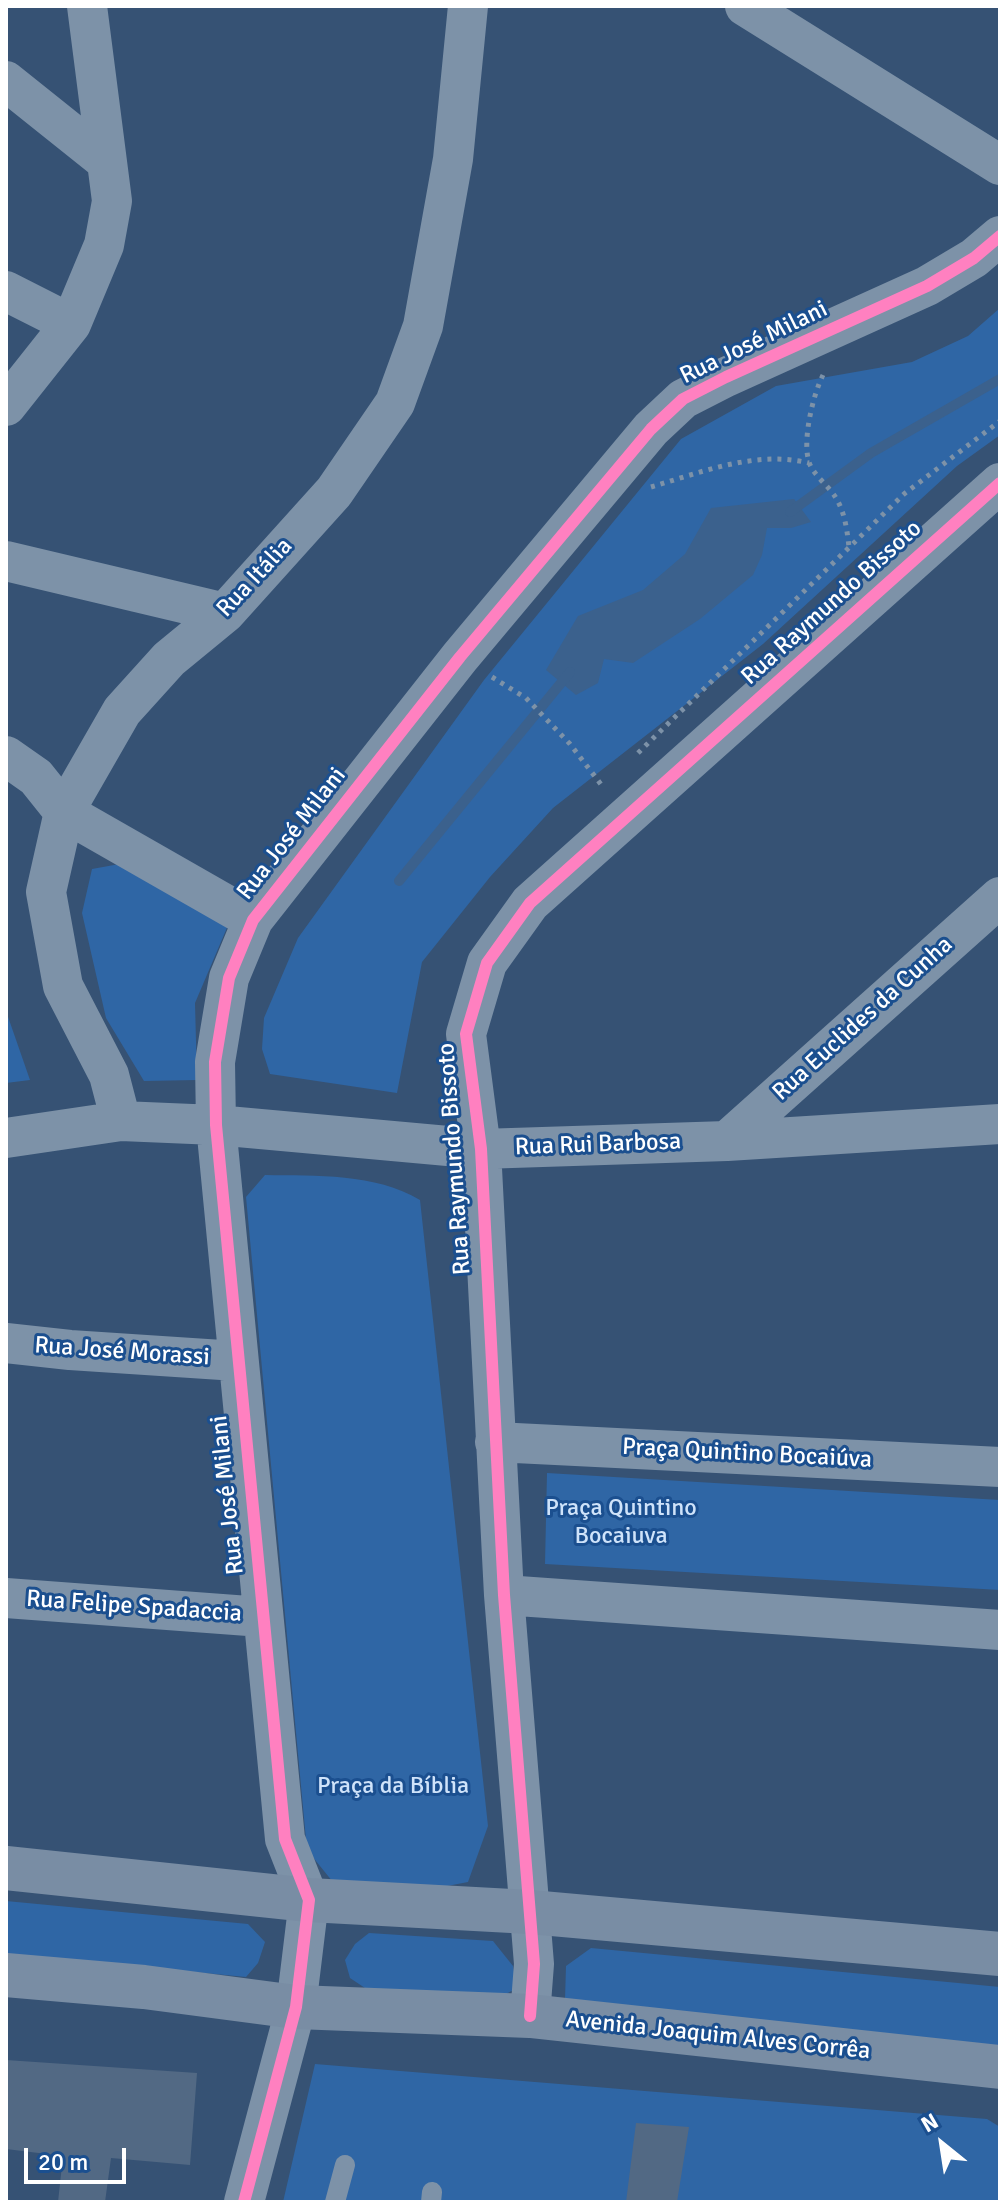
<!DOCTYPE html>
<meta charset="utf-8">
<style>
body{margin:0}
#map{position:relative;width:1006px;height:2208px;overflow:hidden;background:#365274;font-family:Signika,sans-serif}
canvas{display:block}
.frame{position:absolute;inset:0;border:8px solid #fff;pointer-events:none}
.north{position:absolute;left:902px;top:2104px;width:80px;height:80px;-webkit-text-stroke:6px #1b4f8f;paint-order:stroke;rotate:330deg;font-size:22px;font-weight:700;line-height:32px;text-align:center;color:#fff}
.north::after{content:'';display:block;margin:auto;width:28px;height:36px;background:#fff;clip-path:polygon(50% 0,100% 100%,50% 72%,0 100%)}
.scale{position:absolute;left:24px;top:2148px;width:102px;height:36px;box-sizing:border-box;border:4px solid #fff;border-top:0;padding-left:10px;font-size:24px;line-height:28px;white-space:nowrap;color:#fff;-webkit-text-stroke:6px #1b4f8f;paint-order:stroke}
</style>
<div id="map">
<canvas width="1006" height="2208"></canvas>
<div class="frame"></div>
<div class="north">N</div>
<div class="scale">20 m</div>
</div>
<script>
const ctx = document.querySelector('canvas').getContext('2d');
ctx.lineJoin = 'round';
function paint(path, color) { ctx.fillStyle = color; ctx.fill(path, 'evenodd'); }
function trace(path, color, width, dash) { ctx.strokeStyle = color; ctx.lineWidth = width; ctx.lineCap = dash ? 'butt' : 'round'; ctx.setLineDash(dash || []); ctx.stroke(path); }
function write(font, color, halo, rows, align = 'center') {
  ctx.font = font + ' Signika,sans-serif'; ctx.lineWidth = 6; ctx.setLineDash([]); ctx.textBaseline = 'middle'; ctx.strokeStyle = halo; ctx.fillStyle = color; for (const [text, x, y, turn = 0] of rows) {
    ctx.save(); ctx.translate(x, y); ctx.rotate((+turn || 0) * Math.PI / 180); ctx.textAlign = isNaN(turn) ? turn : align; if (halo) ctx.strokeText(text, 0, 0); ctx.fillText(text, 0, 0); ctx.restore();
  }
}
const green = new Path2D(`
 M1000,308V435L957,466L763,644L553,808L490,877L422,962L397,1093L270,1074L262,1049L264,1018L298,938L484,680L681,439L776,386L912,362L968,336Z
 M125,863L229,923L195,1003L197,1080L144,1081L106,1018L82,913L92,869Z
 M6,1011L30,1080L6,1083Z
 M265,1175C316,1176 375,1173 420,1200L488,1826L468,1882L421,1891L337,1887L307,1850L246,1197Z
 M547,1473L1000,1500V1590L545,1564Z
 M6,1901L248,1924L265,1942L258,1963L246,1977L6,1954Z
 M369,1933L493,1941L513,1966L517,1988L495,2000L368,1990L350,1978L345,1960L355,1944Z
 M591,1948L1000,1987V2046L565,2000L566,1966Z
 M315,2064L987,2119L1000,2127V2202H283Z`);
const water = new Path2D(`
 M794,499L811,522L791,528H767L762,555L753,575L700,619L633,663L604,659L598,683L576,695L546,670L578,616L643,590L685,554L711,508Z`);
const stream = new Path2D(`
 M790,512L871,453L1000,379
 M399,881L570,672`);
const building = new Path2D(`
 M6,2060L197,2073L190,2165L111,2158L105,2202H58L63,2156L6,2149Z
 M636,2123L689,2127L677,2202H626Z`);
const path = new Path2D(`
 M823,375C813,395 802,440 809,462C813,475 829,486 836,498C845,513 847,530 849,547
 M651,487C702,472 756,450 809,463
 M492,677L526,698L570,744L603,787
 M638,753L904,494L1000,421`);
const service = new Path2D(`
 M335,2202L345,2165
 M431,2202L432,2192`);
const minor = new Path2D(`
 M745,6L1000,165
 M6,81L106,161
 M6,291L71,324
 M6,406L71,324L104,245L112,201L87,6
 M6,561L225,613
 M6,756L36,777L64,812L253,920
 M121,1121L109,1075L63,986L46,892L64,812L122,711L169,659L225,613L334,492L395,403L423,326L453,159L468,6
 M6,1138L121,1121L216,1125L481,1149L727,1141L1000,1124
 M727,1141L1000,897
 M6,1343L70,1350L237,1361
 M495,1442L1000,1467
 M504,1595L1000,1630
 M6,1598L262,1617
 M530,2016L534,1964L504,1595L481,1149L466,1034L487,963L530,903L1000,483
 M244,2202L296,2007L309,1900L285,1839L216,1125L215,1062L229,978L253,920L460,657L651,429L683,399L726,377L927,286L974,258L1000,236`);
const secondary = new Path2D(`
 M6,1868L309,1900L530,1912L1000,1954
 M6,1975L144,1987L296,2007L530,2016L1000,2067`);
const cycleway = new Path2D(`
 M530,2016L534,1964L504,1595L481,1149L466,1034L487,963L530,903L1000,483
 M244,2202L296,2007L309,1900L285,1839L216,1125L215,1062L229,978L253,920L460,657L651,429L683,399L726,377L927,286L974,258L1000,236`);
const streetNames = [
 ["Rua José Milani",754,343,-26],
 ["Rua Itália",255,578,-47],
 ["Rua Raymundo Bissoto",832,603,-42],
 ["Rua José Milani",292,834,-52],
 ["Rua Euclides da Cunha",863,1019,-42],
 ["Rua Rui Barbosa",598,1145,-2],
 ["Rua Raymundo Bissoto",455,1159,-94],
 ["Rua José Morassi",122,1352,4],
 ["Praça Quintino Bocaiúva",747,1454,3],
 ["Rua José Milani",228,1495,-96],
 ["Rua Felipe Spadaccia",134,1607,4],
 ["Avenida Joaquim Alves Corrêa",718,2036,6]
];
const parkNames = [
 ["Praça Quintino",621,1509],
 ["Bocaiuva",621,1537],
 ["Praça da Bíblia",393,1787]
];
paint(green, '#2f66a5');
paint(water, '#3b618d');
trace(stream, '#3b618d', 10);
paint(building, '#526984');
trace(path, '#7d92a8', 5, [4, 6]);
trace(service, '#7d92a8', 20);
trace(minor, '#7d92a8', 40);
trace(secondary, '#798da4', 44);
trace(cycleway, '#ff80c0', 12);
write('24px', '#fff', '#1b4f8f', streetNames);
write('24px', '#cfe3fa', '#1b4f8f', parkNames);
</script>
